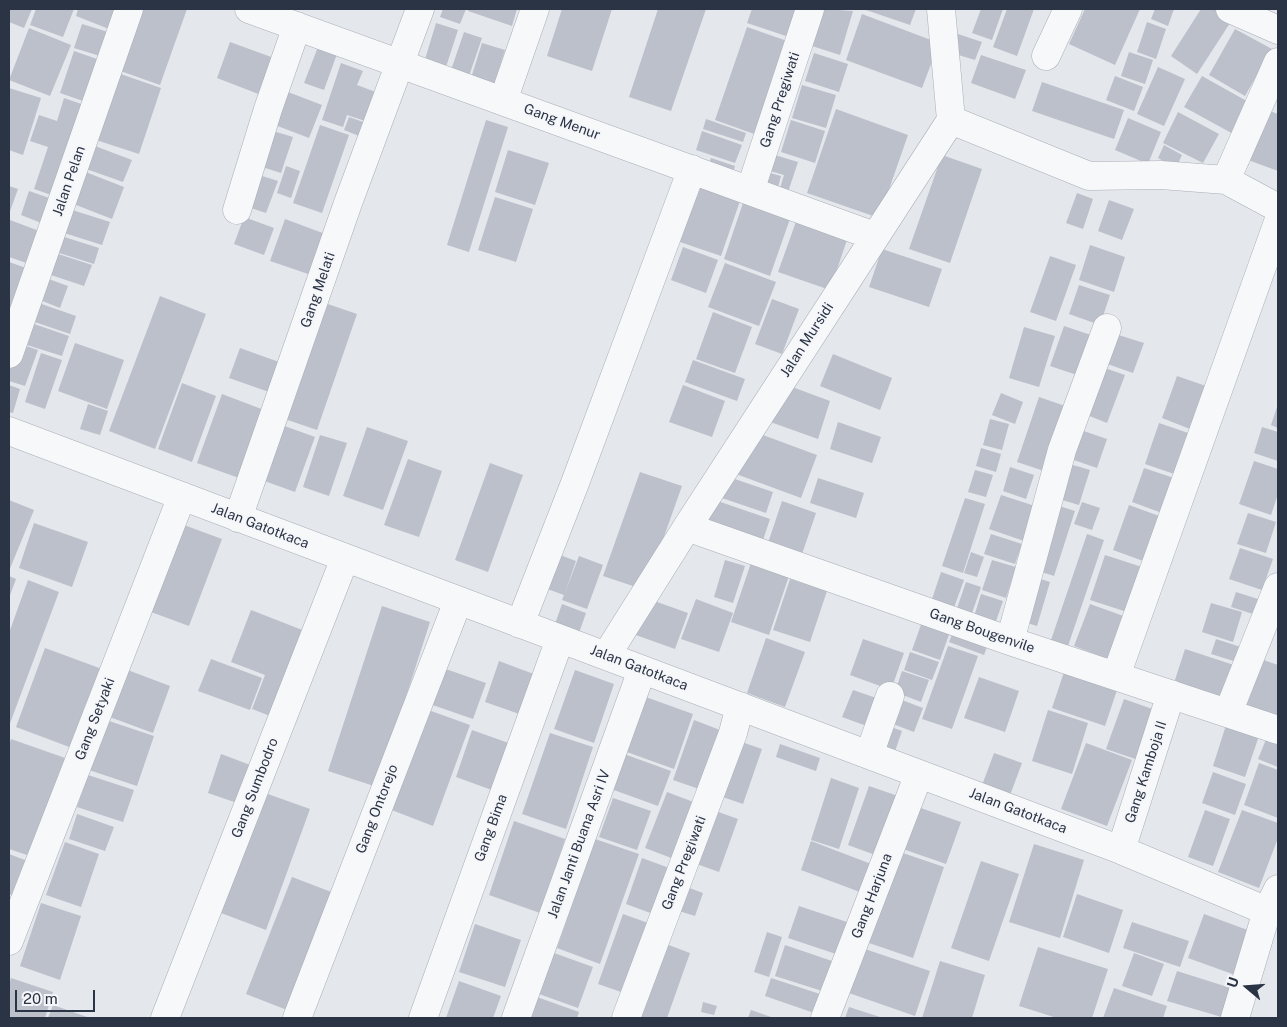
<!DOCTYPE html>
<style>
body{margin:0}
#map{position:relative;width:1287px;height:1027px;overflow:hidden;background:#e4e7ec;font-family:"Public Sans",sans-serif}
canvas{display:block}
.frame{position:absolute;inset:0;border:10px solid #2b3445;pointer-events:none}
.north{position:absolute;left:1222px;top:962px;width:50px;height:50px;-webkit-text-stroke:4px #f4f6f9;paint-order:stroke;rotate:288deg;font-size:14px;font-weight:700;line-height:20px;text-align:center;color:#2b3445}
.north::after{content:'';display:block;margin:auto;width:18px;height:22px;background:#2b3445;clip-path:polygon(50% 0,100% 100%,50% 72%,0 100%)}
.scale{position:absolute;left:15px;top:990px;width:80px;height:22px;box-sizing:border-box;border:2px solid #2b3445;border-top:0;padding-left:6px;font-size:15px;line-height:18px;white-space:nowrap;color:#2b3445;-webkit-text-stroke:4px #f4f6f9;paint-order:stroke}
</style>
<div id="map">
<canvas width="1287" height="1027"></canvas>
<div class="frame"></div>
<div class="north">U</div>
<div class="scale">20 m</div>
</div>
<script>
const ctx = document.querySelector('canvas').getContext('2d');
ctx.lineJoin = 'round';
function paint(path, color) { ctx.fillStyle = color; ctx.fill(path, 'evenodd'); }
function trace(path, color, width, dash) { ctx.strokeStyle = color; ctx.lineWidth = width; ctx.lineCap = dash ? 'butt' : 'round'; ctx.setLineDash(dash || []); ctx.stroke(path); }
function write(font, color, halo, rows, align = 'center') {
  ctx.font = font + ' "Public Sans",sans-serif'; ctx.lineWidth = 4; ctx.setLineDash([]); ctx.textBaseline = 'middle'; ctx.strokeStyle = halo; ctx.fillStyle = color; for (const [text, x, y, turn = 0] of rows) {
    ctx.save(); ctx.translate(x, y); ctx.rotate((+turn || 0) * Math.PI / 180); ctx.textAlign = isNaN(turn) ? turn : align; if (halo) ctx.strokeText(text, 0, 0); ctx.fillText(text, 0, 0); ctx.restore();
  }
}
const building = new Path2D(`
 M9,9H32L24,28L9,22Z
 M36,9H74L63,37L30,25Z
 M78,9H114L117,10L109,29L76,16Z
 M133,9H187L160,85L112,68Z
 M443,9H466L460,24L440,17Z
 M469,9H517L512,26L468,11Z
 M562,9H612L592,71L547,56Z
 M658,9H706L671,111L629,97Z
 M752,9H798L789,37L747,23Z
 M823,9L853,11L840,55L812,46Z
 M863,9H916L910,25Z
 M981,9H1003L992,40L972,33Z
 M1007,9H1034L1017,56L993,47Z
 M1085,9H1140L1115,65L1069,44Z
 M1155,9H1174L1168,26L1151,19Z
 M1201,9H1215L1232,20L1197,74L1171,56Z
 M862,14L939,43L922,88L846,60Z
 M1147,22L1166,29L1156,59L1137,52Z
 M436,23L458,30L444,73L423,66Z
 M82,24L108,32L100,56L74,48Z
 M747,27L790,42L757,135L715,120Z
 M29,28L71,45L50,96L9,80Z
 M1235,29L1272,49L1245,96L1209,75Z
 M464,32L482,38L468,79L450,73Z
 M958,34L982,42L975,60L952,53Z
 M230,42L274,58L261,95L217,78Z
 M482,43L505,50L494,85L471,78Z
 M318,47L337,54L324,90L304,83Z
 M74,51L97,59L83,101L60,93Z
 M1129,52L1153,60L1145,84L1121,76Z
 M814,53L848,64L839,92L805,81Z
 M981,55L1026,70L1015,99L971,83Z
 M341,63L363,71L357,85L381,94L371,123L347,115L343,127L322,120Z
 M1158,67L1185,79L1164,126L1137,114Z
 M112,71L161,88L139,154L90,138Z
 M1115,76L1143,87L1134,111L1106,100Z
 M1202,76L1252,104L1235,135L1184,107Z
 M1042,82L1124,110L1114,139L1032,111Z
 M802,85L836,95L826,128L792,118Z
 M9,88L41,98L23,155L9,150Z
 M288,92L322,105L309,138L275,125Z
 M64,98L90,107L60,198L34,189L48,147L30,141L39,115L57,121Z
 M836,109L908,135L879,218L807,193Z
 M1267,110L1278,114V171L1248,160Z
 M1178,112L1219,134L1203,163L1163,143Z
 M349,117L369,124L364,138L344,130Z
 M1128,118L1161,132L1148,164L1115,150Z
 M706,119L746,133L743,142L703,129Z
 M486,120L508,127L469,252L447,245Z
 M791,120L825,131L815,163L781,152Z
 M320,125L349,135L322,213L293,203Z
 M273,131L293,137L281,173L262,167Z
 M702,131L742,145L735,163L696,150Z
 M87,143L132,160L123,182L78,166Z
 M1164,145L1182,155L1176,168L1158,158Z
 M508,150L549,163L535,205L495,192Z
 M765,152L798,162L786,198L778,195L784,175L760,168Z
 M942,155L982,169L950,263L909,249Z
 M711,158L735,166L732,176L708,167Z
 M286,166L300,171L291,198L277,193Z
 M759,170L781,176L776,195L753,188Z
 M83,171L124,187L112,219L71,203Z
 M259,175L278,181L266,213L248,207Z
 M697,183L741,198L721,256L677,241Z
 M9,186L18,189L9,214Z
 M29,191L58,201L49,226L21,215Z
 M1077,193L1093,199L1083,229L1066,223Z
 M495,197L533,209L516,262L478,250Z
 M744,200L791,216L770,276L724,259Z
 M1109,200L1134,209L1122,240L1098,231Z
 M66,208L110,222L102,245L58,231Z
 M798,216L849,234L830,290L778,272Z
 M244,217L274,228L264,255L234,244Z
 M285,219L328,235L314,276L270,261Z
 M10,220L50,235L38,267L9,257Z
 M58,235L99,248L94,264L53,251Z
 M1090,245L1125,257L1114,292L1079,280Z
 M683,247L718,260L706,293L671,280Z
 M882,249L942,269L929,307L869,287Z
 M49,251L92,265L84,286L42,272Z
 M1050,256L1076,265L1056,321L1030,312Z
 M9,262L29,269L9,327Z
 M725,263L776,282L759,326L708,307Z
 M43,277L68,286L60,308L35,298Z
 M1079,285L1110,295L1100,325L1069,314Z
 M160,296L206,314L155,449L109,431Z
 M772,299L799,309L782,354L755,344Z
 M33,301L76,316L70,334L26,319Z
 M322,302L357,314L317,430L282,418Z
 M713,312L752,327L735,373L696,359Z
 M34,324L69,336L62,356L27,345Z
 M1064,326L1094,336L1080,376L1050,366Z
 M1024,327L1055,336L1039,387L1009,378Z
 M1109,332L1144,343L1133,373L1099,361Z
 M14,342L38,350L25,386L9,381V358Z
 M75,343L124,360L107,409L58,391Z
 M240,348L279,362L269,392L229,378Z
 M41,353L62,360L45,409L25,402Z
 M833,354L892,378L880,410L820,386Z
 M693,360L745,379L737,401L685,382Z
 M1099,366L1125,375L1107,423L1082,413Z
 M1177,376L1206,386L1190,429L1162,418Z
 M182,383L216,396L192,462L158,449Z
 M784,384L830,401L818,439L762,419Z
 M9,385L20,389L13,413L9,412Z
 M683,385L725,401L712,437L669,422Z
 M1001,393L1023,402L1015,424L992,415Z
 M222,394L264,410L239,478L197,463Z
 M1039,397L1068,407L1047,472L1017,462Z
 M88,404L108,411L100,435L80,429Z
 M1278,404V428L1271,425Z
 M990,419L1009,424L1002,450L983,445Z
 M838,422L881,437L872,463L830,449Z
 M1159,423L1194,435L1180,476L1145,464Z
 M279,424L315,437L295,492L259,479Z
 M367,427L408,441L383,510L343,496Z
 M1262,427L1278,432V461L1254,453Z
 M1075,428L1107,439L1097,468L1065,457Z
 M752,431L817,455L801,498L736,474Z
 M320,435L347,443L329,496L303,487Z
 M981,448L1001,454L996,472L976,466Z
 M408,459L442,471L419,537L384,525Z
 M1254,461L1278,469V494L1271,515L1239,504Z
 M1063,462L1090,470L1079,505L1052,497Z
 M490,463L523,475L488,572L455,560Z
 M1010,467L1034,475L1026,499L1003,491Z
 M1144,468L1174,478L1162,513L1132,502Z
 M975,470L993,475L986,497L968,492Z
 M640,472L682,486L645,590L603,576Z
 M723,475L773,492L766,513L716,496Z
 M818,478L864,493L856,518L810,503Z
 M1001,495L1035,506L1024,541L989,529Z
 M706,497L770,519L761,546L697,524Z
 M965,498L985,504L963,573L942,566Z
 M9,500L34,510L9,571Z
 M782,501L816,513L800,560L766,549Z
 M1082,502L1100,508L1092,530L1074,524Z
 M1053,504L1075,511L1054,576L1032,569Z
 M1129,505L1162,517L1146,562L1113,550Z
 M1248,513L1276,522L1266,553L1237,544Z
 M34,523L88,542L72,587L19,568Z
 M184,525L222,539L189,626L151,612Z
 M991,534L1022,544L1015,564L984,554Z
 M1087,534L1104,540L1068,646L1051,640Z
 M1240,548L1273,559L1262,590L1229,579Z
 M552,552L576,561L565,593L579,556L603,565L587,609L562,600L564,595L539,586Z
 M971,552L984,557L977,577L964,573Z
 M1105,555L1142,567L1127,612L1090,600Z
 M753,557L791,570L769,635L731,622Z
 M725,560L745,566L733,603L714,597Z
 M992,560L1016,567L1006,598L982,590Z
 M941,572L964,580L952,613L930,605Z
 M9,576L16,579L9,598Z
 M1031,576L1050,582L1037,626L1018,620Z
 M790,579L827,591L810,642L773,630Z
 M28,580L59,592L9,726V633Z
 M966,582L981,587L970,619L955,614Z
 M1236,592L1261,600L1256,615L1231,607Z
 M981,594L1003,601L994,627L973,620Z
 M646,598L688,613L675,649L633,634Z
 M696,599L733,613L719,652L681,639Z
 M1211,603L1242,612L1233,642L1202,632Z
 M562,604L586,613L579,633L555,624Z
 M1090,604L1129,618L1113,661L1074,646Z
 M382,606L430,622L377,787L328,771Z
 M251,610L310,633L278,719L252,709L265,675L231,662Z
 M923,619L951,629L940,660L912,650Z
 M955,627L990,639L984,655L949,642Z
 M766,638L805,652L785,707L747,693Z
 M863,639L904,653L891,690L850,675Z
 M1216,639L1244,648L1240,663L1211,654Z
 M948,646L978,656L952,729L922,719Z
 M45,648L102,669L72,748L16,727Z
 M1185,649L1237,666L1225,702L1173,686Z
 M910,652L939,662L932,680L904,670Z
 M1252,656L1278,665V720L1235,705Z
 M211,659L262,678L250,710L198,691Z
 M499,661L539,676L525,716L485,702Z
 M437,666L486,683L473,719L424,702Z
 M1066,666L1119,684L1105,726L1052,708Z
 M125,669L170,686L153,733L107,716Z
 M575,670L614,684L594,743L554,729Z
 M902,671L929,680L921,702L895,692Z
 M979,677L1019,691L1005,732L964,718Z
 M853,690L885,701L875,729L842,717Z
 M643,696L693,714L674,769L624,751Z
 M894,697L923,708L914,732L885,721Z
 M1124,699L1158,711L1141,761L1106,749Z
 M420,707L470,725L433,826L384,807Z
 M1048,710L1088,723L1072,774L1032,761Z
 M106,720L154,736L137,786L89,770Z
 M694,720L720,730L699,789L673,780Z
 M1227,722L1260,733L1245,777L1213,766Z
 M883,724L902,731L893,757L874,750Z
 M472,730L517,746L500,793L456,777Z
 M550,733L593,747L566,829L522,814Z
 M1267,737L1278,741V767L1258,759Z
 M11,739L68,759L33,857L9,849V746Z
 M733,739L762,749L743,804L714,794Z
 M1086,743L1132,760L1107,826L1061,809Z
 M780,744L820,758L816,771L776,757Z
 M994,753L1022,763L1009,798L981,788Z
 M221,754L253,766L240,804L208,793Z
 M624,754L671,771L658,806L611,789Z
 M1259,763L1278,770V818L1244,805Z
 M1213,772L1246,784L1235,815L1202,803Z
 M88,775L134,790L123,822L77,807Z
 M831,778L859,788L839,849L811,840Z
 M869,786L898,796L878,856L848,845Z
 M667,792L696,803L674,859L645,848Z
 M265,793L310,809L266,930L221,913Z
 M613,798L651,811L637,850L599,837Z
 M915,806L961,822L946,864L900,848Z
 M710,809L738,819L719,872L691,862Z
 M1205,810L1230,819L1213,866L1188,857Z
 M1242,810L1278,823V838L1259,888L1218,872Z
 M77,814L114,827L105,851L69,839Z
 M514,821L565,839L540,913L489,895Z
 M595,839L639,854L600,964L557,948Z
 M811,841L879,867L868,895L801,870Z
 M65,842L99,854L81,907L46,895Z
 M1034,844L1084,860L1060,938L1009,922Z
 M900,852L944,867L913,958L869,943Z
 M9,854L30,862L16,897L9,894Z
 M642,858L672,869L656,915L626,904Z
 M981,861L1019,874L989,961L951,948Z
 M292,877L334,893L287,1010L246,994Z
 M684,886L703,893L695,916L676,910Z
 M1077,894L1123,910L1109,953L1063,937Z
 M41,903L81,916L60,980L20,966Z
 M799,906L853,924L842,956L788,938Z
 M623,914L648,923L624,993L598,984Z
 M1204,914L1253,932L1238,976L1188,958Z
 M1132,922L1189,941L1180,967L1123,948Z
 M475,924L521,940L505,987L459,972Z
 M767,932L782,937L769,977L754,972Z
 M658,941L690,953L667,1018H645L632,1014Z
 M785,945L832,961L822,991L775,976Z
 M1038,947L1108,969L1092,1018H1057L1019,1006Z
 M862,948L930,971L915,1016L846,992Z
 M554,953L593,967L578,1008L539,994Z
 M1134,953L1164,964L1152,996L1122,986Z
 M940,961L985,975L972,1018H922Z
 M1177,971L1234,989L1225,1018L1167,1001Z
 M11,978L53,992L45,1018H9V985Z
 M771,978L823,995L817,1014L765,996Z
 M459,981L501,996L493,1018H446Z
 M1114,988L1167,1006L1163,1018H1103Z
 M537,997L579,1012L577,1018H529Z
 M703,1002L717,1006L714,1015L701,1012Z
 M53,1005L90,1018H48Z
 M849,1007L883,1018H845Z
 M751,1010L774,1018H748Z`);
const minor = new Path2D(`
 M249,9L874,236
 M1230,9L1278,30
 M1046,56L1068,9
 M503,101L535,9
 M951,120L1089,176L1161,175L1226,180L1278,208
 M1226,180L1278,62
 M750,191L810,9
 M237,210L268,109L297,26
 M9,354L129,9
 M9,431L1121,850L1267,911
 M238,518L348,203L420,9
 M687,527L1010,641L1278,730
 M520,624L575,483L692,169
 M1010,641L1062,450L1107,328
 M606,656L687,527L951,120L941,9
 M1116,676L1278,222
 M1228,713L1278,587
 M869,755L890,696
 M1121,850L1171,694
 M9,941L182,496
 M165,1018L345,558
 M297,1018L458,601
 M423,1018L560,639
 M516,1018L642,670
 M626,1018L733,733L740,706
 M825,1018L919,774
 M1235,1018L1267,911L1278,889`);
const streetNames = [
 ["Gang Pregiwati",780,100,-72],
 ["Gang Menur",562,122,20],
 ["Jalan Pelan",69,181,-71],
 ["Gang Melati",318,290,-71],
 ["Jalan Mursidi",807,340,-57],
 ["Jalan Gatotkaca",260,526,21],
 ["Gang Bougenvile",982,631,19],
 ["Jalan Gatotkaca",639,668,21],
 ["Gang Setyaki",95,719,-69],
 ["Gang Kamboja II",1146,772,-72],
 ["Gang Sumbodro",255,788,-69],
 ["Gang Ontorejo",377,809,-69],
 ["Jalan Gatotkaca",1018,811,21],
 ["Gang Bima",491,828,-70],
 ["Jalan Janti Buana Asri IV",579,844,-70],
 ["Gang Pregiwati",684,863,-69],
 ["Gang Harjuna",872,896,-69]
];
paint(building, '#bbc0ca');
trace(minor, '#a9aeb7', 29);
trace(minor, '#f7f8fa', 28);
write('14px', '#2b3445', '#f4f6f9', streetNames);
</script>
